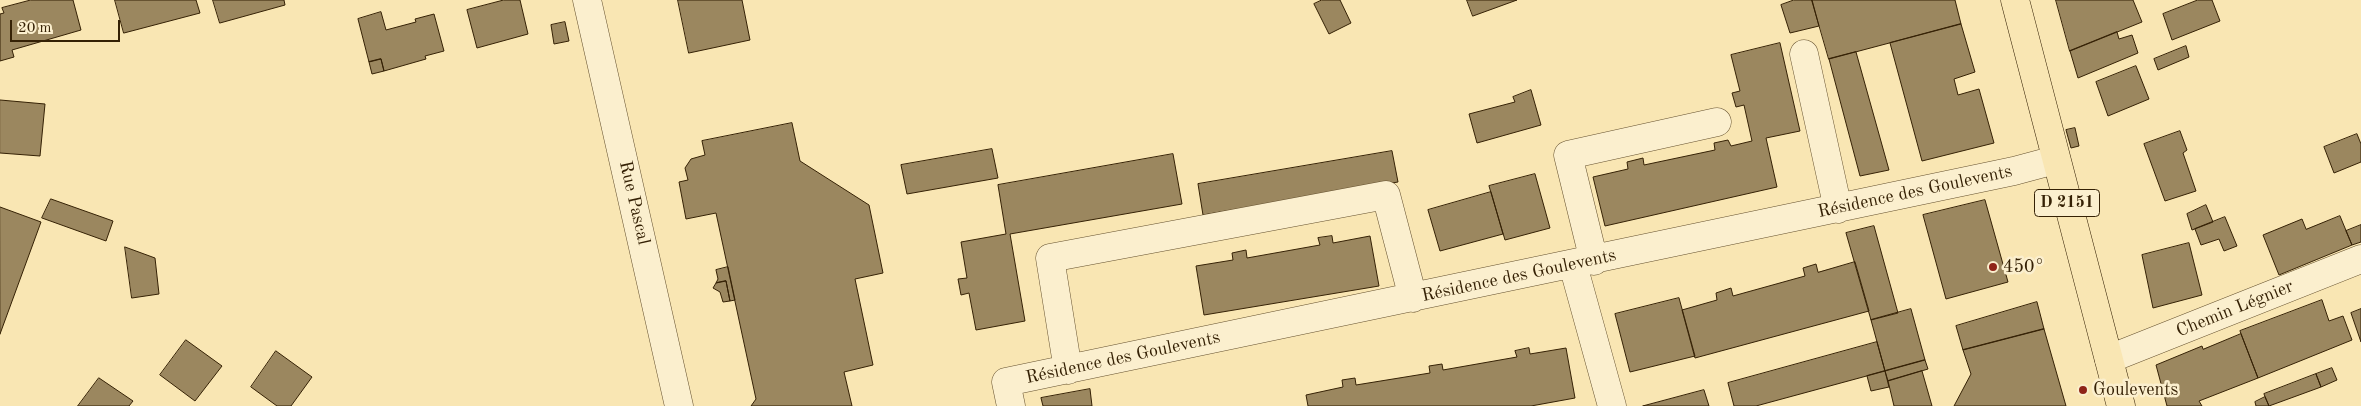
<!DOCTYPE html>
<meta charset="utf-8">
<style>
body{margin:0}
#map{position:relative;width:2361px;height:406px;overflow:hidden;background:#f9e6b3;font-family:"Old Standard TT",serif}
canvas{display:block}
.scale{position:absolute;left:10px;top:20px;width:110px;height:22px;box-sizing:border-box;border:2px solid #352105;border-top:0;padding-left:6px;font-size:15px;line-height:18px;white-space:nowrap;color:#352105;-webkit-text-stroke:4px #fbefce;paint-order:stroke}
</style>
<div id="map">
<canvas width="2361" height="406"></canvas>
<div class="scale">20 m</div>
</div>
<script>
const ctx = document.querySelector('canvas').getContext('2d');
ctx.lineJoin = 'round';
function paint(path, color) { ctx.fillStyle = color; ctx.fill(path, 'evenodd'); }
function trace(path, color, width, dash) { ctx.strokeStyle = color; ctx.lineWidth = width; ctx.lineCap = dash ? 'butt' : 'round'; ctx.setLineDash(dash || []); ctx.stroke(path); }
function write(font, color, halo, rows, align = 'center') {
  ctx.font = font + ' "Old Standard TT",serif'; ctx.lineWidth = 5; ctx.setLineDash([]); ctx.textBaseline = 'middle'; ctx.strokeStyle = halo; ctx.fillStyle = color; for (const [text, x, y, turn = 0] of rows) {
    ctx.save(); ctx.translate(x, y); ctx.rotate((+turn || 0) * Math.PI / 180); ctx.textAlign = isNaN(turn) ? turn : align; if (halo) ctx.strokeText(text, 0, 0); ctx.fillText(text, 0, 0); ctx.restore();
  }
}
const building = new Path2D(`
 M31,0H73L81,30L12,50L14,57L0,61V14L4,13L2,8Z
 M115,0H196L200,13L124,33Z
 M213,0H284L285,5L220,23Z
 M504,0H520L528,34L477,48L467,10Z
 M678,0H742L750,40L689,53Z
 M1322,0H1340L1351,23L1329,34L1314,4Z
 M1467,0H1517L1473,16Z
 M1794,0H1812L1819,26L1790,33L1781,5Z
 M1812,0H1955L1961,24L1829,59Z
 M2056,0H2133L2142,22L2070,51Z
 M2198,0H2212L2220,21L2172,40L2163,14Z
 M381,12L386,30L416,22L415,19L434,14L444,51L425,56L426,59L384,71L381,59L369,62L358,19Z
 M565,22L569,41L554,44L551,25Z
 M1961,24L1975,72L1954,79L1958,95L1979,89L1994,143L1922,161L1890,43Z
 M2117,32L2119,39L2132,35L2138,53L2078,78L2070,51Z
 M1780,43L1800,131L1766,138L1777,187L1605,226L1593,177L1628,169L1627,162L1643,158L1644,165L1715,150L1714,143L1728,140L1731,146L1752,141L1744,105L1736,107L1732,93L1740,91L1731,55Z
 M2186,46L2189,57L2158,70L2154,59Z
 M1856,52L1889,170L1860,176L1829,59Z
 M381,59L384,71L372,74L369,62Z
 M2136,66L2149,99L2108,116L2096,82Z
 M1531,90L1541,125L1477,143L1469,114L1515,102L1513,97Z
 M0,100L45,104L40,156L0,153Z
 M792,123L800,161L869,205L883,273L855,279L873,365L844,372L852,406H751L756,399L716,213L686,219L679,182L688,180L685,168L691,159L705,155L702,141Z
 M2075,128L2079,146L2071,148L2066,130Z
 M2180,131L2187,150L2183,153L2196,191L2165,201L2144,144Z
 M2357,134L2361,144V162L2334,173L2324,147Z
 M992,149L998,178L907,194L901,165Z
 M1392,151L1398,182L1203,215L1198,184Z
 M1173,154L1182,204L1010,234L1025,321L976,330L969,293L961,295L958,279L967,278L961,242L1006,234L998,185Z
 M1535,174L1550,228L1505,240L1489,186Z
 M1491,192L1503,234L1440,251L1428,210Z
 M51,199L113,221L106,241L42,218Z
 M1985,200L2008,282L1946,299L1923,215Z
 M2206,205L2213,222L2192,230L2187,214Z
 M0,207L41,222L0,334Z
 M2340,216L2352,245L2279,275L2263,235L2302,219L2306,229Z
 M2225,217L2237,246L2224,251L2219,239L2201,245L2195,229Z
 M2361,225V242L2352,245L2346,231Z
 M1874,226L1898,313L1871,320L1846,233Z
 M1332,236L1333,243L1370,236L1379,286L1204,315L1196,266L1233,260L1232,253L1246,250L1247,258L1320,245L1318,238Z
 M2189,243L2202,295L2153,308L2142,255Z
 M125,247L155,258L159,294L132,298Z
 M1855,262L1869,311L1695,358L1682,310L1717,300L1716,293L1731,288L1733,296L1805,276L1803,268L1816,264L1818,272Z
 M728,267L735,300L730,301L726,281L716,283L718,279L716,270Z
 M726,281L730,301L723,302L720,292L713,288L716,283Z
 M1679,298L1695,356L1630,372L1615,314Z
 M2322,300L2329,321L2343,316L2352,340L2258,378L2240,331Z
 M2037,302L2044,329L1963,350L1956,326Z
 M1911,309L1925,360L1885,371L1871,320Z
 M2361,309V342L2351,313Z
 M2044,329L2066,406H1954L1971,374L1963,350Z
 M2241,334L2258,378L2199,401L2202,406H2167L2156,365L2202,346L2203,349Z
 M186,340L222,366L195,401L160,375Z
 M1877,342L1885,371L1756,406H1734L1728,383Z
 M1529,348L1530,354L1566,348L1575,398L1531,406H1308L1306,395L1343,387L1342,380L1355,378L1356,385L1430,373L1429,366L1442,364L1443,370L1517,357L1515,351Z
 M276,351L312,377L291,406H277L251,387Z
 M1925,360L1928,369L1888,381L1885,371Z
 M2332,368L2337,380L2321,387L2316,374Z
 M1885,371L1889,387L1871,391L1867,376Z
 M1922,371L1932,406H1894L1888,381Z
 M2316,374L2321,387L2269,406L2264,394Z
 M99,378L133,401L129,406H78Z
 M1090,389L1092,406H1043L1041,398Z
 M1704,390L1709,406H1643Z
 M2265,397L2269,406H2256L2255,402Z`);
const minor = new Path2D(`
 M587,0L679,406
 M1804,54L1838,209
 M1594,261L1568,155L1717,122
 M1573,265L1612,406
 M2109,359L2361,259
 M1068,370L1050,258L1386,195L1413,298
 M1011,406L1006,382L2014,171L2055,160`);
const major = new Path2D(`
 M2015,0L2121,406`);
const markers = [
 [1993,267,5,"#8f2418"],
 [2083,390,5,"#8f2418"]
];
const shields = [
 [2067,203,65]
];
const shieldNames = [
 ["D 2151",2067,203]
];
const streetNames = [
 ["Résidence des Goulevents",1915,192,-12],
 ["Rue Pascal",634,203,77],
 ["Résidence des Goulevents",1519,276,-12],
 ["Chemin Légnier",2235,309,-22],
 ["Résidence des Goulevents",1123,358,-12]
];
const poiNames = [
 ["450°",2003,267],
 ["Goulevents",2093,390]
];
paint(building, '#9b875f');
trace(building, '#352105', 1);
trace(minor, '#665230', 29);
trace(major, '#352105', 29);
trace(minor, '#fbefce', 28);
trace(major, '#f9e6b3', 28);
for (const [x, y, r, color] of markers) { const dot = new Path2D(); dot.arc(x, y, r, 0, 2 * Math.PI); ctx.fillStyle = color; ctx.fill(dot); trace(dot, '#fbefce', 2); }
for (const [x, y, w] of shields) { const box = new Path2D(); box.roundRect(x - w / 2, y - 13.5, w, 27, 4); ctx.fillStyle = '#fbefce'; ctx.fill(box); trace(box, '#352105', 1); }
write('bold 16px', '#352105', null, shieldNames);
write('18px', '#352105', '#fbefce', streetNames);
write('18px', '#352105', '#fbefce', poiNames, 'left');
</script>
